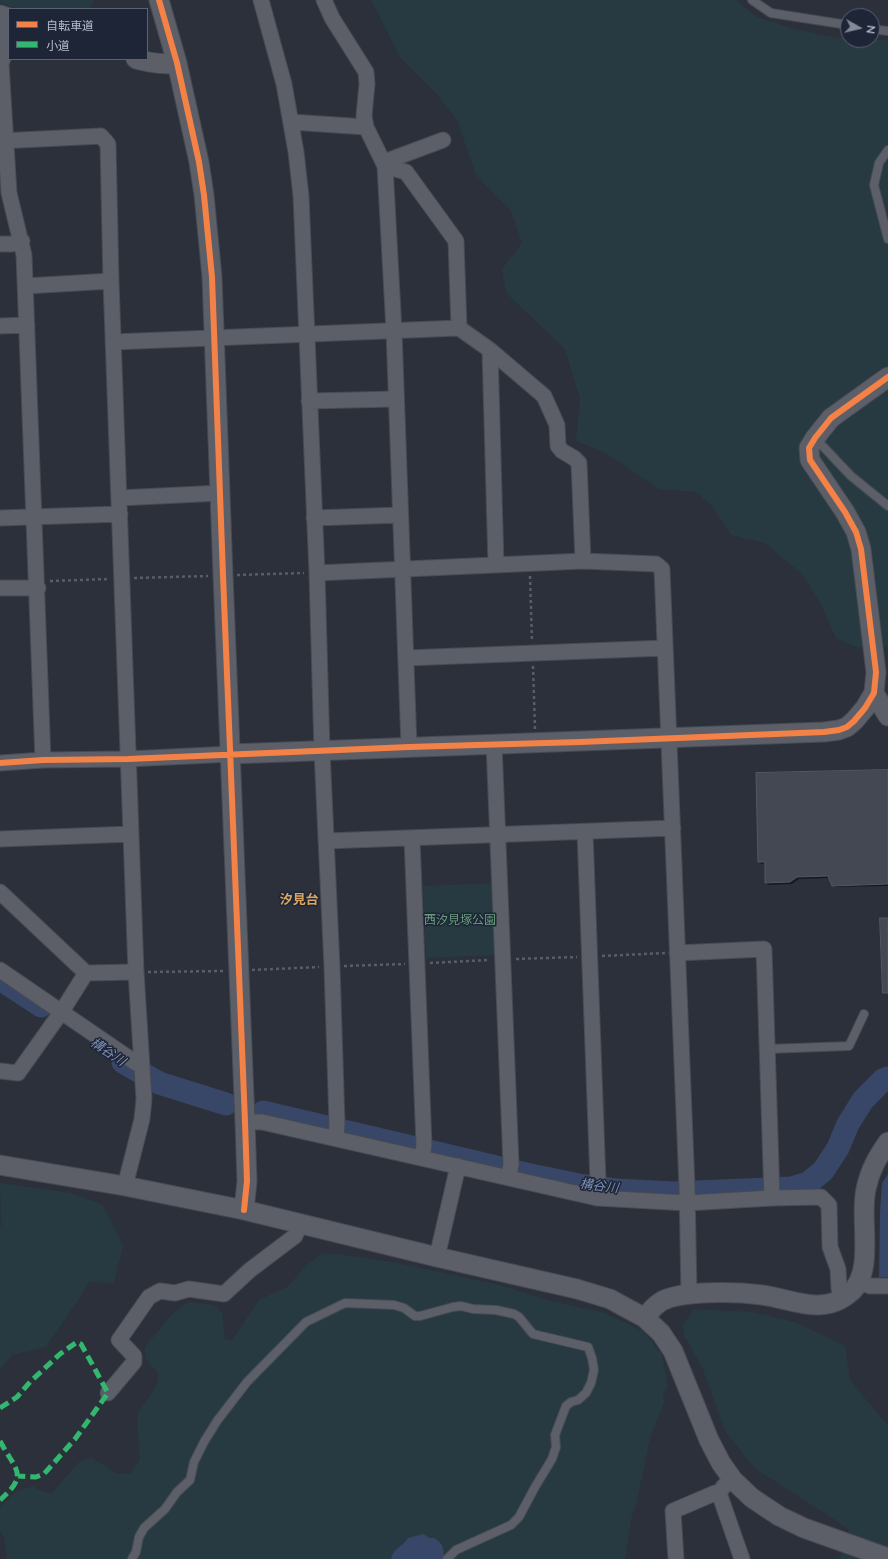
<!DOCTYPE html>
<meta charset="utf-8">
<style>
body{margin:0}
#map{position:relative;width:888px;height:1559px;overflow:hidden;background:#2b303b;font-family:Lato,"Noto Sans JP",sans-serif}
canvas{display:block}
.legend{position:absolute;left:8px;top:8px;width:140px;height:52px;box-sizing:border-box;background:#1d2536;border:1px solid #5a6172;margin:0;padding:5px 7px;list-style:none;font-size:12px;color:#b5bbcb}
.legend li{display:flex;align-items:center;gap:8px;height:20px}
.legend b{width:20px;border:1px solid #5a6172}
.north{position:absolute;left:840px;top:8px;width:40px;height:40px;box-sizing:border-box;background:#1d2536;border:1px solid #5a6172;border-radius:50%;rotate:98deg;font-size:11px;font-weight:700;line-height:16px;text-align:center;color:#b5bbcb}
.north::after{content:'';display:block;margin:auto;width:14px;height:18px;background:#858a99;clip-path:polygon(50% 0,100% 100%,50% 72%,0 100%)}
</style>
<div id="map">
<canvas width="888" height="1559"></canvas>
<ul class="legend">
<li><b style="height:5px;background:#f48246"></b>自転車道</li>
<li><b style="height:5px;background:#33b770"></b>小道</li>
</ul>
<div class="north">N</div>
</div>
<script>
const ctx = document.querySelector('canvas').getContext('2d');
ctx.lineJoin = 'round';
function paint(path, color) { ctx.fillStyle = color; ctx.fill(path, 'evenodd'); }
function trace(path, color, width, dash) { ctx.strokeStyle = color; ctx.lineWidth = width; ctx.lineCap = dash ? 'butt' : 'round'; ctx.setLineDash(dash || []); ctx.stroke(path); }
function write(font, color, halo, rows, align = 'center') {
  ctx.font = font + ' Lato,"Noto Sans JP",sans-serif'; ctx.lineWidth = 3; ctx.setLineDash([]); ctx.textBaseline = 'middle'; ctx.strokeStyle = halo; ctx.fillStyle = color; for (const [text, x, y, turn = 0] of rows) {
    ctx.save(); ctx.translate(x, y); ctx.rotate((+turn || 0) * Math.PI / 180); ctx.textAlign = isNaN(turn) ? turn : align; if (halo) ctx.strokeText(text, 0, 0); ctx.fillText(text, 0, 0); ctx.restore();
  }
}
const green = new Path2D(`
 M0,0H93L90,9H18L0,3Z
 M371,0H736L757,17L798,30L838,38H848V40H888V649L887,647L877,642L858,648L836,638L821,604L803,575L765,543L731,535L712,506L696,492L659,489L604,452L576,441L580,398L565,349L506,293L502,269L522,243L511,211L476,175L457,120L433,90L401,59Z
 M494,883L496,955L426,958L423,886Z
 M0,1183L71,1193L102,1204L123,1246L114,1283L90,1282L46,1347L12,1355L0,1370V1227L1,1226Z
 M323,1253L339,1254L398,1263L499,1285L547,1300L605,1313L643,1331L662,1354L668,1387L663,1395L664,1403L650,1438L637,1501L631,1519L625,1559H7L4,1537L0,1531V1508L17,1491L33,1486L44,1492L52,1493L78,1463L91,1457L117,1474H130L140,1460L137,1424L139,1411L156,1386L159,1374L145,1358V1347L172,1314L189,1302L214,1305L222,1313L225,1339L232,1340L259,1300L287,1287L307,1265Z
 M694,1309L752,1312L795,1322L845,1346L850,1380L888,1426V1559H837L843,1553L849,1529L756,1469L726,1433L702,1367L685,1337L683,1326Z`);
const water = new Path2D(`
 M888,1174V1277H879L880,1212L882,1183Z
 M423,1534L430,1538H434C443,1543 445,1550 443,1559H391C393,1548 403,1547 408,1538Z`);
const shadow = new Path2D(`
 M888,771V886L835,887L830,878L799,879L792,884L768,885L766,883V863L761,864L759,862Z`);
const river = new Path2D(`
 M0,979L41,1006
 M123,1062L159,1083L226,1104
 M263,1112L526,1174L584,1186L617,1190L673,1193L792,1188L808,1183L823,1171L838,1148L848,1124L863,1100L883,1080L888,1078`);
const building = new Path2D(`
 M888,770V884L832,886L828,876L797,877L790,882L765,883V862H758L756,773Z
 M880,918H888V993H883Z`);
const path = new Path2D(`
 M237,575L304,573
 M530,576L532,641
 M134,578L208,576
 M50,581L109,579
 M533,666L535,729
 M602,956L665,953
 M516,959L577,957
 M430,963L489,960
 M344,966L405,964
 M252,970L319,967
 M148,972L223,971`);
const service = new Path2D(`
 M752,0L771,13L848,25
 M872,29L888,31
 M888,150L879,163L874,185L888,239
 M815,438L851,476L888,506
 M767,1049L849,1046L864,1014
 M132,1559L136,1552L139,1537L144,1528L165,1509L177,1492L190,1480L194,1462L204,1442L217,1421L247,1382L306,1322L345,1303L394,1305L404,1308L415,1316H420L453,1307L461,1306L473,1309L496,1310L514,1314L519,1317L533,1334L588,1347L592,1358L594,1370L591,1383L586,1393L578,1400L571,1402L566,1406L555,1435L556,1447L552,1459L535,1487L519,1517L511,1525L456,1550L447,1559`);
const minor = new Path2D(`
 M261,0L284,84L296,152L301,196L317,573L322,751L332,967L337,1123L336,1138
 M324,0L332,18L366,72L367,84L364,116L366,127L385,166L406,172L456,241L459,328
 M5,17L2,28L3,58L1,64L9,193L24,255L43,760
 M291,122L366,127
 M0,141L101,136L108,144L111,281L136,972L144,1099L142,1119L125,1186
 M0,244H11L22,241
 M26,286L111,281
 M0,326L27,325
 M113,342L459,328L490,350L544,396L557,425L558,446L562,451L574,458L579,463L583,561
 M490,350L496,565
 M309,401L396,399
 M119,498L220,493
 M0,518L120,514
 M314,518L400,515
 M317,573L583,561L656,564L662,569L687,1187L689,1294
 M0,588H38
 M406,658L665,648
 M494,744L511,1164L509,1178
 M409,747L394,331L385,166L392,159L443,140
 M0,763L43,760L128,759L231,754
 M585,832L598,1182L597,1198
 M412,838L424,1145L422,1158
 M0,839L131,834
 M326,841L673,828
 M0,892L86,973L136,972
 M677,953L764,949L772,1198
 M0,970L136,1063L141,1064
 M0,1071L18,1073L62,1011L86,973
 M245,1122H262L597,1198L687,1203L772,1198L821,1197L829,1205L830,1247L838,1269L839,1289L845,1296
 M437,1257L458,1166
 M859,1282L870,1286H888
 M108,1393L134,1362V1356L119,1340L149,1297L160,1291L175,1293L189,1289L224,1294L250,1270L295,1236L300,1224
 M724,1486L719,1493L742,1559
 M676,1559L673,1511L715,1493H719`);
const tertiary = new Path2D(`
 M159,0L177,63L199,162L204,195L212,277L223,575L245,1122L247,1181L244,1210
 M0,15L9,18
 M136,59C150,63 162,65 177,63
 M874,693L888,716
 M231,754L824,732L839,730L847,727L854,721L865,708L874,693L876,672L861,549L856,532L845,512L810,460L809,448L815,438L831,418L888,377
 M0,1165L125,1186L244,1210L437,1257L577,1289L610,1299L645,1318L661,1333L673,1351L709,1440L721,1463L733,1480L752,1498L779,1516L804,1528L888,1558
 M645,1318C650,1311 655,1305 662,1301C683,1290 738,1292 762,1295C793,1299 823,1317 851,1292C875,1271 859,1218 866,1189C870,1170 877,1158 888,1142`);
const quiet = new Path2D(`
 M0,1408L17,1397L30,1382L60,1354L77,1342L81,1344L108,1393L75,1439L44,1474L36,1477L18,1476
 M0,1441C15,1470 30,1474 0,1500`);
const cycleway = new Path2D(`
 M159,0L177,63L199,162L204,195L212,277L223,575L245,1122L247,1181L244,1210
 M0,763L43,760L128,759L409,747L580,742L824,732L839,730L847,727L854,721L865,708L874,693L876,672L861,549L856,532L845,512L810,460L809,448L815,438L831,418L888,377`);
const parkNames = [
 ["西汐見塚公園",460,920]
];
const neighbourhoodNames = [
 ["汐見台",299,900]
];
const waterNames = [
 ["構谷川",108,1052,34],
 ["構谷川",599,1186,7]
];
paint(green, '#273a41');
paint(water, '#384667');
paint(shadow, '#0007');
trace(river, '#384667', 23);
paint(building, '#444852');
trace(building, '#535862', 1);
trace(service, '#474b53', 10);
trace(minor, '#474b53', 17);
trace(tertiary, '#474b53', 21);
trace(path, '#595d65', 2.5, [3, 3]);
trace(service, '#5c5f68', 8);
trace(minor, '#5c5f68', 15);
trace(tertiary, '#5c5f68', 19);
trace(quiet, '#33b770', 5, [10, 5]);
trace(cycleway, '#f48246', 6);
write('12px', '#6b9e7d', '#1d2536', parkNames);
write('bold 13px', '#dba561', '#1d2536', neighbourhoodNames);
write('italic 13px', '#7c8db4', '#1d2536', waterNames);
</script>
